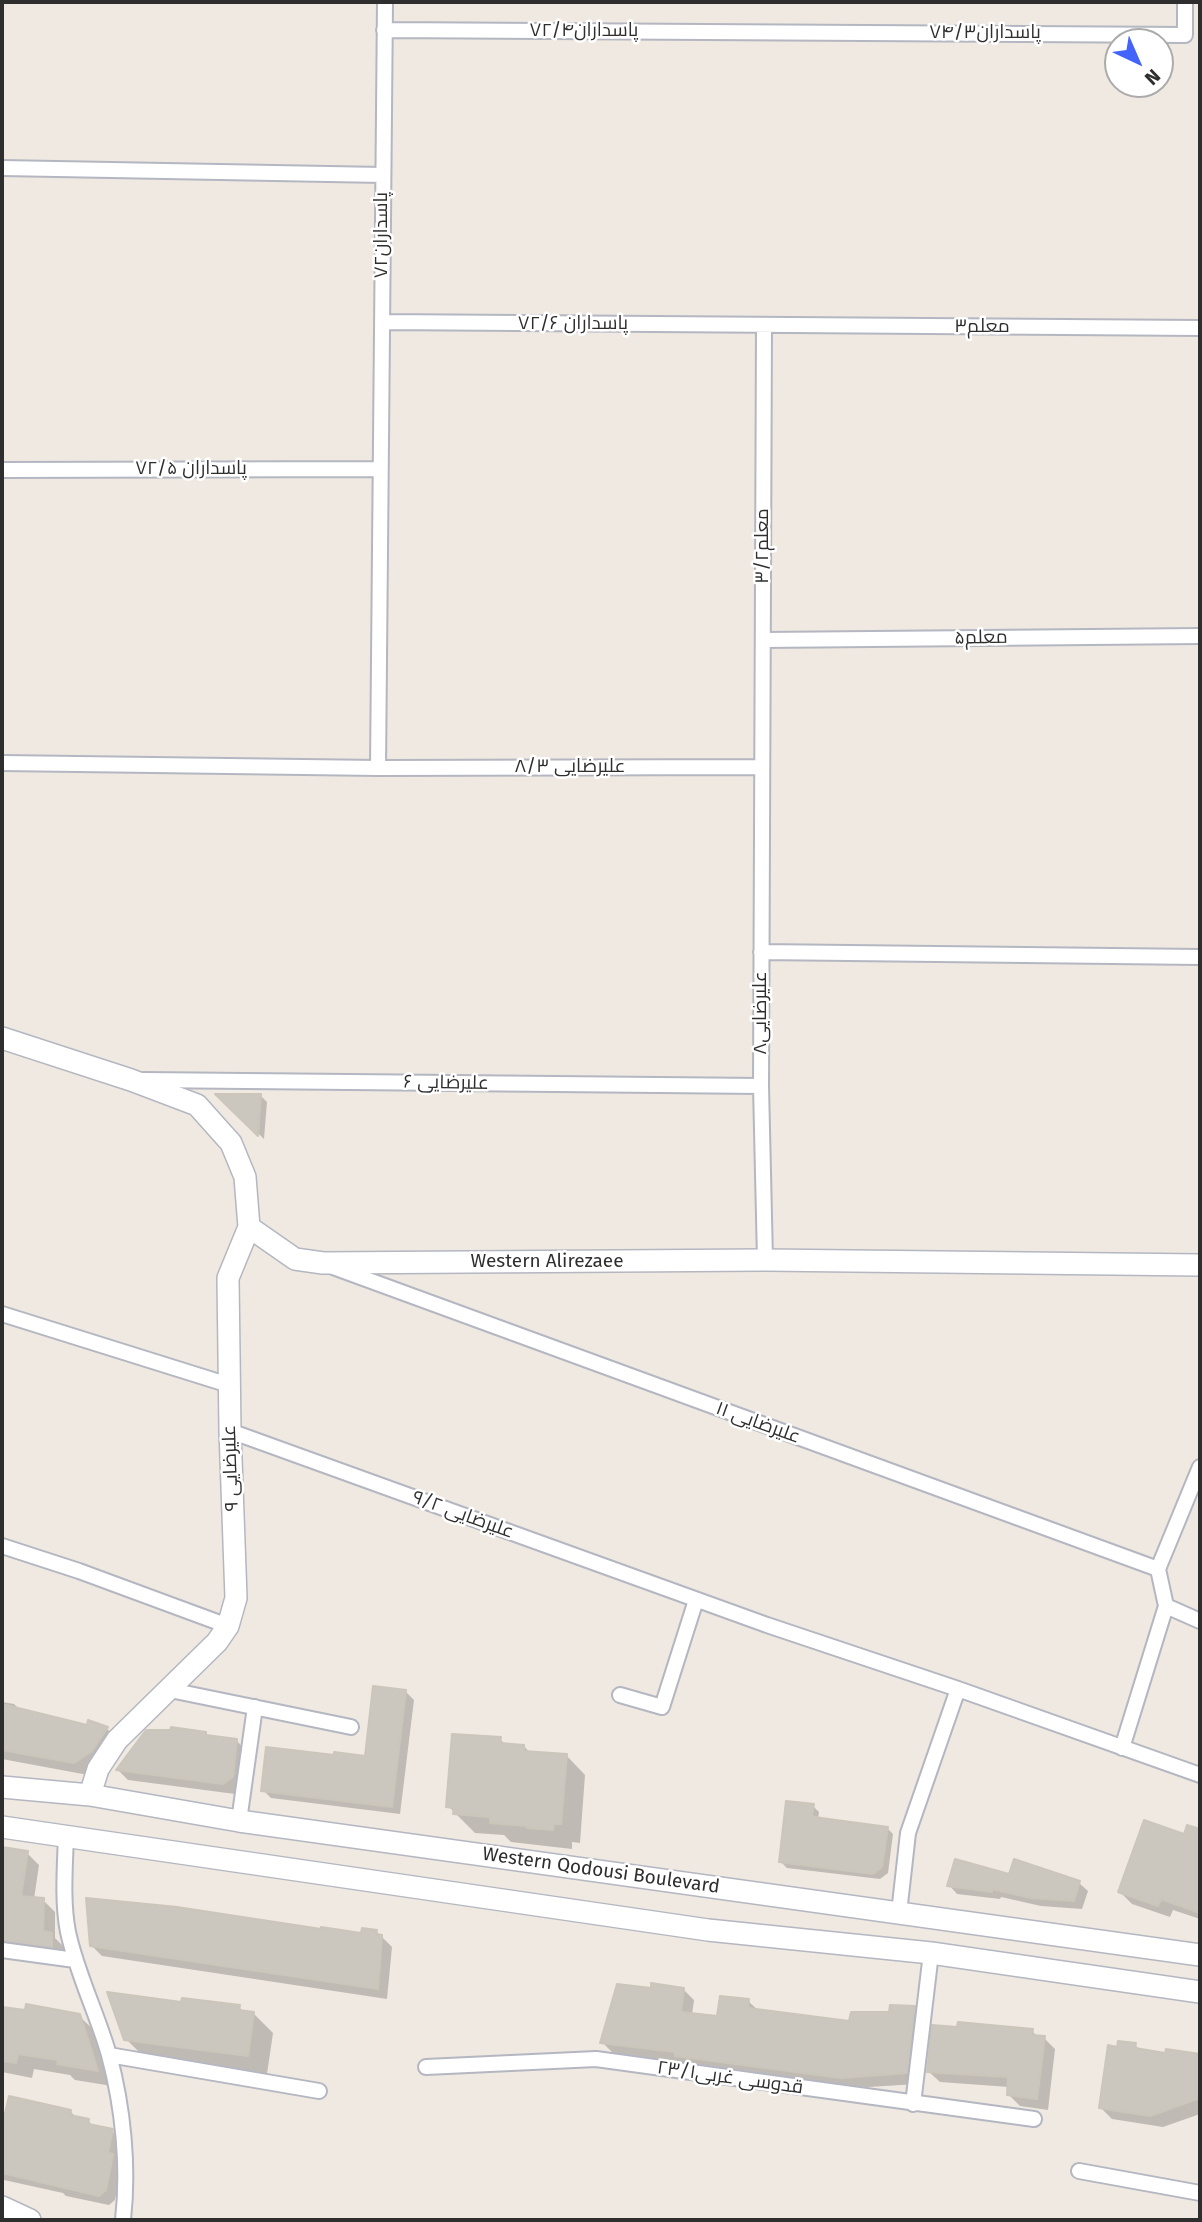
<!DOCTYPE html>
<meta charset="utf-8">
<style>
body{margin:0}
#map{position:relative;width:1202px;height:2222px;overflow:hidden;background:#efe9e1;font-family:"Fira Sans",sans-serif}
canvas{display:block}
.frame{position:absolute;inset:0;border:4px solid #2e2e2e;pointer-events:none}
.north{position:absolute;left:1104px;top:28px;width:70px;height:70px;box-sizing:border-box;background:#fff;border:2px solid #ababab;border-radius:50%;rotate:136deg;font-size:19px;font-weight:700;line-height:28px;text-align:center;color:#2e2e2e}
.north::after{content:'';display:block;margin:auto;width:24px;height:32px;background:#4264fb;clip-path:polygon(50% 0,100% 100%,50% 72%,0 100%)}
</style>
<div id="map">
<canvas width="1202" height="2222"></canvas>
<div class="frame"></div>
<div class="north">N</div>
</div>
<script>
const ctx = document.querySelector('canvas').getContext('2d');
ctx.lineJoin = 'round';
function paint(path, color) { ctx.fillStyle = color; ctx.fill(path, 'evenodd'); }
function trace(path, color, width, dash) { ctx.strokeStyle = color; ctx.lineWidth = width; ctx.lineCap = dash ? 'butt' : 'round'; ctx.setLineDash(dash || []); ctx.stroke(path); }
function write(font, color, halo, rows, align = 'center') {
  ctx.font = font + ' "Fira Sans",Cairo,sans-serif'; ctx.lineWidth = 5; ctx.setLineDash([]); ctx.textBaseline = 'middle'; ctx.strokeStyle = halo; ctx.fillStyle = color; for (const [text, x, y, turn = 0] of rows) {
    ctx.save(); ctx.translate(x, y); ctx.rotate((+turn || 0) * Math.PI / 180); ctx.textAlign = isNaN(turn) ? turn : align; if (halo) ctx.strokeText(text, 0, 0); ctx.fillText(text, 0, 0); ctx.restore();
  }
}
const shadow = new Path2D(`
 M219,1095L261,1096L267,1102L264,1139Z
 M406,1692L414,1700L400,1814L271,1798L263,1790L366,1758Z
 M2,1702L14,1704L20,1710L88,1727L89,1722L107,1729L120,1741L88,1775L2,1759Z
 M205,1734L209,1737L237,1741L247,1752L243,1788L235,1794L128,1780L118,1770Z
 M500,1739L506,1745L524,1746L530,1753L566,1755L585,1775L580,1843L572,1842V1849L511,1842L504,1835L475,1833L448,1806Z
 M813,1806L819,1812L818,1819L887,1828L893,1834L888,1873L880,1879L787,1868L780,1861Z
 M1188,1827L1200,1831V1919L1173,1910L1170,1917L1132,1904L1120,1892L1185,1836Z
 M3,1849L27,1853L39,1865L34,1899L43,1900L55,1912V1938L64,1947L63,1958L2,1950Z
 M1010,1876L1079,1883L1088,1891L1082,1909L1041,1906L1001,1897L1000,1899L957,1894L949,1885Z
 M376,1931L392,1947L387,1999L102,1956L92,1946L363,1935Z
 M683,1989L694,2000L692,2015L719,2018L748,2001L759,2011L851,2023L914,2008L925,2019L917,2084L853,2088L688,2067L683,2062L613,2053L602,2042L652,1990Z
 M183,2004L239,2007L244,2012L253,2013L273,2033L267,2074L146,2059L126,2039Z
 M2,2007L4,2009L79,2016L96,2032L112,2086L75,2080L70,2075L34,2069L32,2078L2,2072Z
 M1032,2031L1038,2037L1044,2038L1055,2049L1048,2110L1020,2106L1008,2094L1009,2087L940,2082L928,2071Z
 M1135,2045L1141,2051L1167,2055V2051L1200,2056V2114L1163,2127L1112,2119L1100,2107L1119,2049Z
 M10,2098L70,2111L77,2118L88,2121L95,2127L112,2131L122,2141L118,2161L122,2165L115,2200L109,2205L66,2196L63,2193L4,2180L2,2178V2135Z`);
const building = new Path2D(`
 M215,1094H261L258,1136Z
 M373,1686L406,1690L392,1807L261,1791L266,1747L334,1755V1752L365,1756Z
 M2,1704L87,1725L88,1720L108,1727L92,1751L74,1763L2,1750Z
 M171,1727L206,1732V1735L237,1739L233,1777L223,1784L116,1770L146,1730H170Z
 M452,1734L501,1737L500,1743L524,1745V1751L567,1754L561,1824H554L553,1830L527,1828V1826L490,1823V1817L453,1814L454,1808L446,1807Z
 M786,1801L814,1804L812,1816L821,1818L888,1827L882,1867L873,1874L779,1862Z
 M1144,1820L1184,1834L1187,1825L1200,1829V1913L1161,1899L1158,1906L1118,1892Z
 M2,1847L28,1851L21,1896L44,1898L43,1931L52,1933V1947L2,1941Z
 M955,1859L1009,1874L1014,1859L1080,1881L1074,1901L1031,1898L992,1889V1892L947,1886Z
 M86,1898L177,1907L321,1929V1927L361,1933L362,1928L377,1930L376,1934L382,1935L378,1989L90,1946Z
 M651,1983L684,1988L681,2012L717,2016L720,1996L749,1999L748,2008L849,2021L851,2012H889L890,2005L915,2006L907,2073L841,2078L675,2056V2052L600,2043L617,1984L651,1988Z
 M107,1992L181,2002L182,1998L240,2005L239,2010L254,2012L248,2056L124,2040Z
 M26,2004L80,2014L98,2071L57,2064L58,2060L18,2054L16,2063L2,2061V2007L25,2010Z
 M958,2022L1033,2029L1032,2035L1045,2036L1037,2099L1007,2095L1008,2077L927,2072L932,2025L957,2027Z
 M1118,2041L1136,2043L1135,2048L1165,2053L1166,2049L1200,2054V2098L1150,2116L1099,2108L1108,2045L1117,2047Z
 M9,2096L71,2110L70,2115L89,2119L88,2124L113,2129L108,2153L113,2154L106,2190L99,2196L2,2173V2127Z`);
const street = new Path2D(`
 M384,30L1185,35V2
 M2,168L383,175
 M382,322L1200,328
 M764,325L761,1086L765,1260
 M2,470L380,469
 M763,640L1200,636
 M2,763L378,768L762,767
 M378,768L385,2
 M761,952L1200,957
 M143,1080L761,1086
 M333,1267L1158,1569L1166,1606
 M2,1314L229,1385
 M230,1431L767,1625L958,1689L1200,1775
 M2,1546L79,1571L228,1626
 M1158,1569L1200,1467
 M1166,1606L1200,1621
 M170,1690L351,1727
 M620,1695L662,1707L696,1600
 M1122,1748L1166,1606
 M239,1821L255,1707
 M66,1835C65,1867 62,1901 68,1932C77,1974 97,2013 109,2055C123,2107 129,2166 123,2220
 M899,1913L908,1833L958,1689
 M2,1950L75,1960
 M109,2055L319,2091
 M426,2067L596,2059L1034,2119
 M913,2104L931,1953
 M1079,2171L1200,2193`);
const secondary = new Path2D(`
 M2,1038L131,1080L197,1105L231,1143L245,1177L249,1227L295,1259L323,1263L765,1260L1200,1265
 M2,1787L90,1795L239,1821L1200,1955
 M90,1795L98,1769L117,1740L217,1642L228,1626L236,1598L230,1431L228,1278L249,1227
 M2,1827L708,1930L931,1953L1200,1992
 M2,2207L30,2220`);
const streetNames = [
 ["پاسداران۷۲/۴",584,31],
 ["پاسداران۷۴/۳",985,33],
 ["پاسداران۷۲",382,235,-90],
 ["۷۲/۶ پاسداران",573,324],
 ["معلم۳",982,327],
 ["۷۲/۵ پاسداران",191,469],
 ["معلم۳/۲",763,546,-90],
 ["معلم۵",981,638,-1],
 ["۸/۳ علیرضایی",570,767],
 ["علیرضایی۸",761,1013,-90],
 ["۶ علیرضایی",446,1083,1],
 ["Western Alirezaee",547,1262],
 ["۱۱ علیرضایی",758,1423,20],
 ["۹ علیرضایی",231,1468,-92],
 ["۹/۲ علیرضایی",463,1515,20],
 ["Western Qodousi Boulevard",601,1871,8],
 ["قدوسی غربی۲۳/۱",730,2078,8]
];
paint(shadow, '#0003');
paint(building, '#cbc7bf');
trace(building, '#cbc5ba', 2);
trace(street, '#b4b7c1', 18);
trace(secondary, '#b4b7c1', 24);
trace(street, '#fff', 14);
trace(secondary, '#fff', 21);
write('19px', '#2e2e2e', '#fff', streetNames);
</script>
